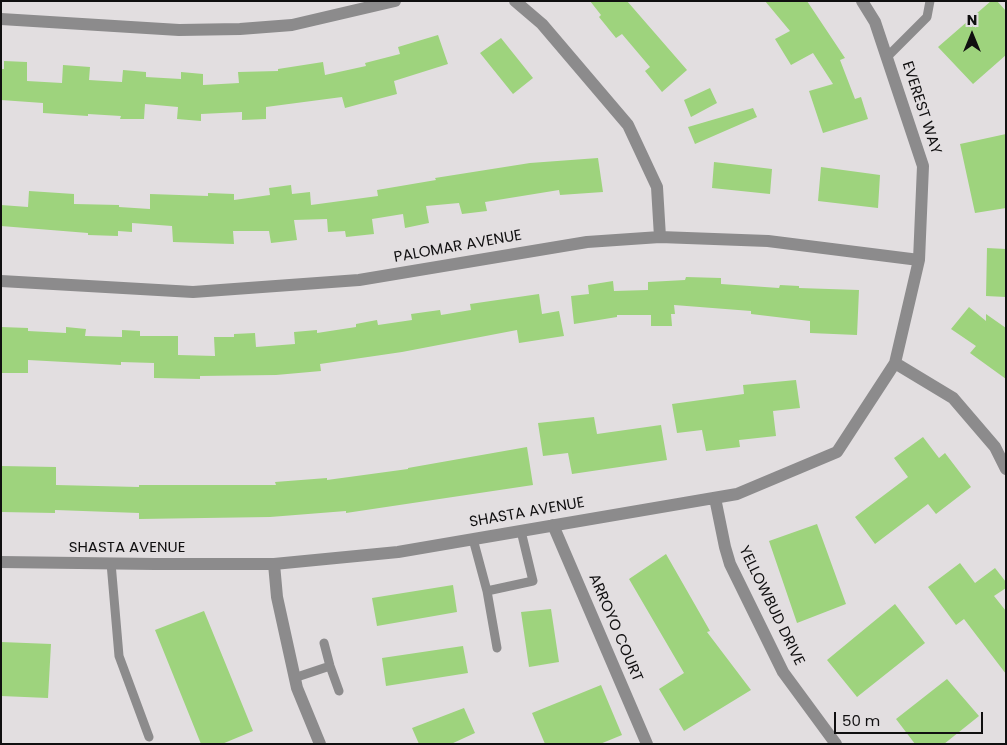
<!DOCTYPE html>
<style>
body{margin:0}
#map{position:relative;width:1007px;height:745px;overflow:hidden;background:#e2dee0;font-family:Poppins,sans-serif}
canvas{display:block}
.frame{position:absolute;inset:0;border:2px solid #100f10;pointer-events:none}
.north{position:absolute;left:947px;top:10px;width:50px;height:50px;-webkit-text-stroke:4px #e2dee0;paint-order:stroke;rotate:0deg;font-size:14px;font-weight:700;line-height:20px;text-align:center;color:#100f10}
.north::after{content:'';display:block;margin:auto;width:18px;height:22px;background:#100f10;clip-path:polygon(50% 0,100% 100%,50% 72%,0 100%)}
.scale{position:absolute;left:834px;top:712px;width:149px;height:22px;box-sizing:border-box;border:2px solid #100f10;border-top:0;padding-left:6px;font-size:15px;line-height:18px;white-space:nowrap;color:#100f10;-webkit-text-stroke:4px #e2dee0;paint-order:stroke}
</style>
<div id="map">
<canvas width="1007" height="745"></canvas>
<div class="frame"></div>
<div class="north">N</div>
<div class="scale">50 m</div>
</div>
<script>
const ctx = document.querySelector('canvas').getContext('2d');
ctx.lineJoin = 'round';
function paint(path, color) { ctx.fillStyle = color; ctx.fill(path, 'evenodd'); }
function trace(path, color, width, dash) { ctx.strokeStyle = color; ctx.lineWidth = width; ctx.lineCap = dash ? 'butt' : 'round'; ctx.setLineDash(dash || []); ctx.stroke(path); }
function write(font, color, halo, rows, align = 'center') {
  ctx.font = font + ' Poppins,sans-serif'; ctx.lineWidth = 4; ctx.setLineDash([]); ctx.textBaseline = 'middle'; ctx.strokeStyle = halo; ctx.fillStyle = color; for (const [text, x, y, turn = 0] of rows) {
    ctx.save(); ctx.translate(x, y); ctx.rotate((+turn || 0) * Math.PI / 180); ctx.textAlign = isNaN(turn) ? turn : align; if (halo) ctx.strokeText(text, 0, 0); ctx.fillText(text, 0, 0); ctx.restore();
  }
}
const building = new Path2D(`
 M590,1H627L687,70L662,92L645,71L650,67L622,34L616,38L599,17L601,15Z
 M765,1H807L845,58L840,60L855,99L861,97L868,119L823,133L809,91L833,84L813,53L791,65L775,39L790,31Z
 M991,1H997L1006,11V55L973,84L938,47Z
 M438,35L448,64L394,81L397,94L345,108L342,97L266,107V119L242,120V112L201,114V121L177,119L178,107L145,104L144,119H120L121,116L88,114V116L43,113V103L1,100V69H4V61L27,62V81L62,83L63,65L90,67L89,80L122,82L123,70L146,72V77L181,79V72L203,74V85L239,83L238,72L278,71V69L323,62L325,75L366,66L365,63L400,54L398,47Z
 M501,38L533,78L513,94L480,53Z
 M710,88L717,103L691,117L684,100Z
 M753,108L757,117L695,144L688,127Z
 M1006,134V208L975,213L960,144Z
 M598,158L603,192L560,195L559,190L485,202L487,211L462,214L459,203L426,206L429,223L405,228L403,214L372,219L374,234L346,237L345,231L328,232L327,219L294,220L297,240L271,243L269,231H233L234,244L173,242L172,226L132,223V232L118,231V236L88,235V233L1,226V205L28,207L29,191L74,194V204L119,205V207L150,209V194L208,196V193L234,194V200L270,195L269,188L291,185L292,194L310,192L311,205L378,196L377,190L436,180L435,178L530,163Z
 M714,162L772,169L770,194L712,188Z
 M821,167L880,175L878,208L818,201Z
 M987,248L1006,249V297L986,296Z
 M686,277L721,278V284L779,288L780,285L799,286V288L859,290L857,335L810,333V321L751,314V311L674,305L675,314H671L672,326H651V315H617V317L574,324L571,296L589,294L588,285L613,281L614,291L648,290V282L685,280Z
 M539,294L542,314L559,311L564,336L519,343L517,330L402,352L320,364L321,371L276,375L200,376V379L154,378V363L121,362V365L28,360V373H1V327L28,328V331L66,333V327L86,329L85,336L122,337V330L140,331V336H178V355L215,356L214,337H234V334L255,333L256,347L295,344L294,332L317,330V333L356,327V324L377,320L378,325L412,320L411,314L440,310L441,315L471,310L470,304Z
 M969,307L986,321V314L1006,328V379L970,353L976,346L951,329Z
 M796,380L800,408L773,411L776,436L739,440L740,447L706,451L702,430L677,433L672,404L744,394L743,385Z
 M594,417L597,434L661,425L667,460L572,474L568,453L543,456L538,423Z
 M923,437L939,458L945,453L971,487L936,514L928,504L875,544L855,517L908,477L894,458Z
 M527,447L533,485L346,513V511L270,517L139,519V513L55,510V513L1,512V466L56,467V485L139,487V485H276L275,482L327,478V480L408,469V468Z
 M817,524L846,604L797,623L769,541Z
 M666,554L710,631L707,632L751,690L684,731L659,689L684,673L629,579Z
 M960,563L975,583L995,568L1006,582V588L994,596L1006,611V674L964,619L956,625L928,587Z
 M453,585L457,612L377,626L372,598Z
 M895,604L925,643L857,697L827,660Z
 M551,609L559,662L529,667L521,612Z
 M204,611L253,731L222,744H201L155,630Z
 M1,642L51,644L48,698L1,696Z
 M463,646L468,673L386,686L382,658Z
 M947,679L979,716L944,744H915L896,719Z
 M601,685L622,735L600,744H545L532,713Z
 M464,708L475,733L451,744H419L412,728Z`);
const lane = new Path2D(`
 M887,57L927,17L930,1
 M473,539L487,591L533,581L521,531
 M111,563L119,656L149,737
 M487,591L497,648
 M324,643L330,666L339,691
 M294,678L330,666`);
const street = new Path2D(`
 M515,1L542,24L628,125L657,187L660,237
 M1,19L179,30L240,29L292,25L395,1
 M1,281L193,292L359,280L587,242L660,237L768,241L919,260
 M895,363L953,398L995,447L1006,469
 M715,498L725,547L730,564L783,672L836,744
 M553,525L647,744
 M1,562L155,564H274L398,552L737,494L837,452L895,363L919,260L923,166L875,22L862,1
 M274,564L277,597L297,688L320,744`);
const streetNames = [
 ["EVEREST WAY",921,108,72],
 ["PALOMAR AVENUE",458,247,-10],
 ["SHASTA AVENUE",527,513,-10],
 ["SHASTA AVENUE",127,548],
 ["YELLOWBUD DRIVE",771,606,64],
 ["ARROYO COURT",615,628,67]
];
paint(building, '#9ed37d');
trace(lane, '#8c8b8c', 9);
trace(street, '#8c8b8c', 12);
write('15px', '#100f10', '#e2dee0', streetNames);
</script>
